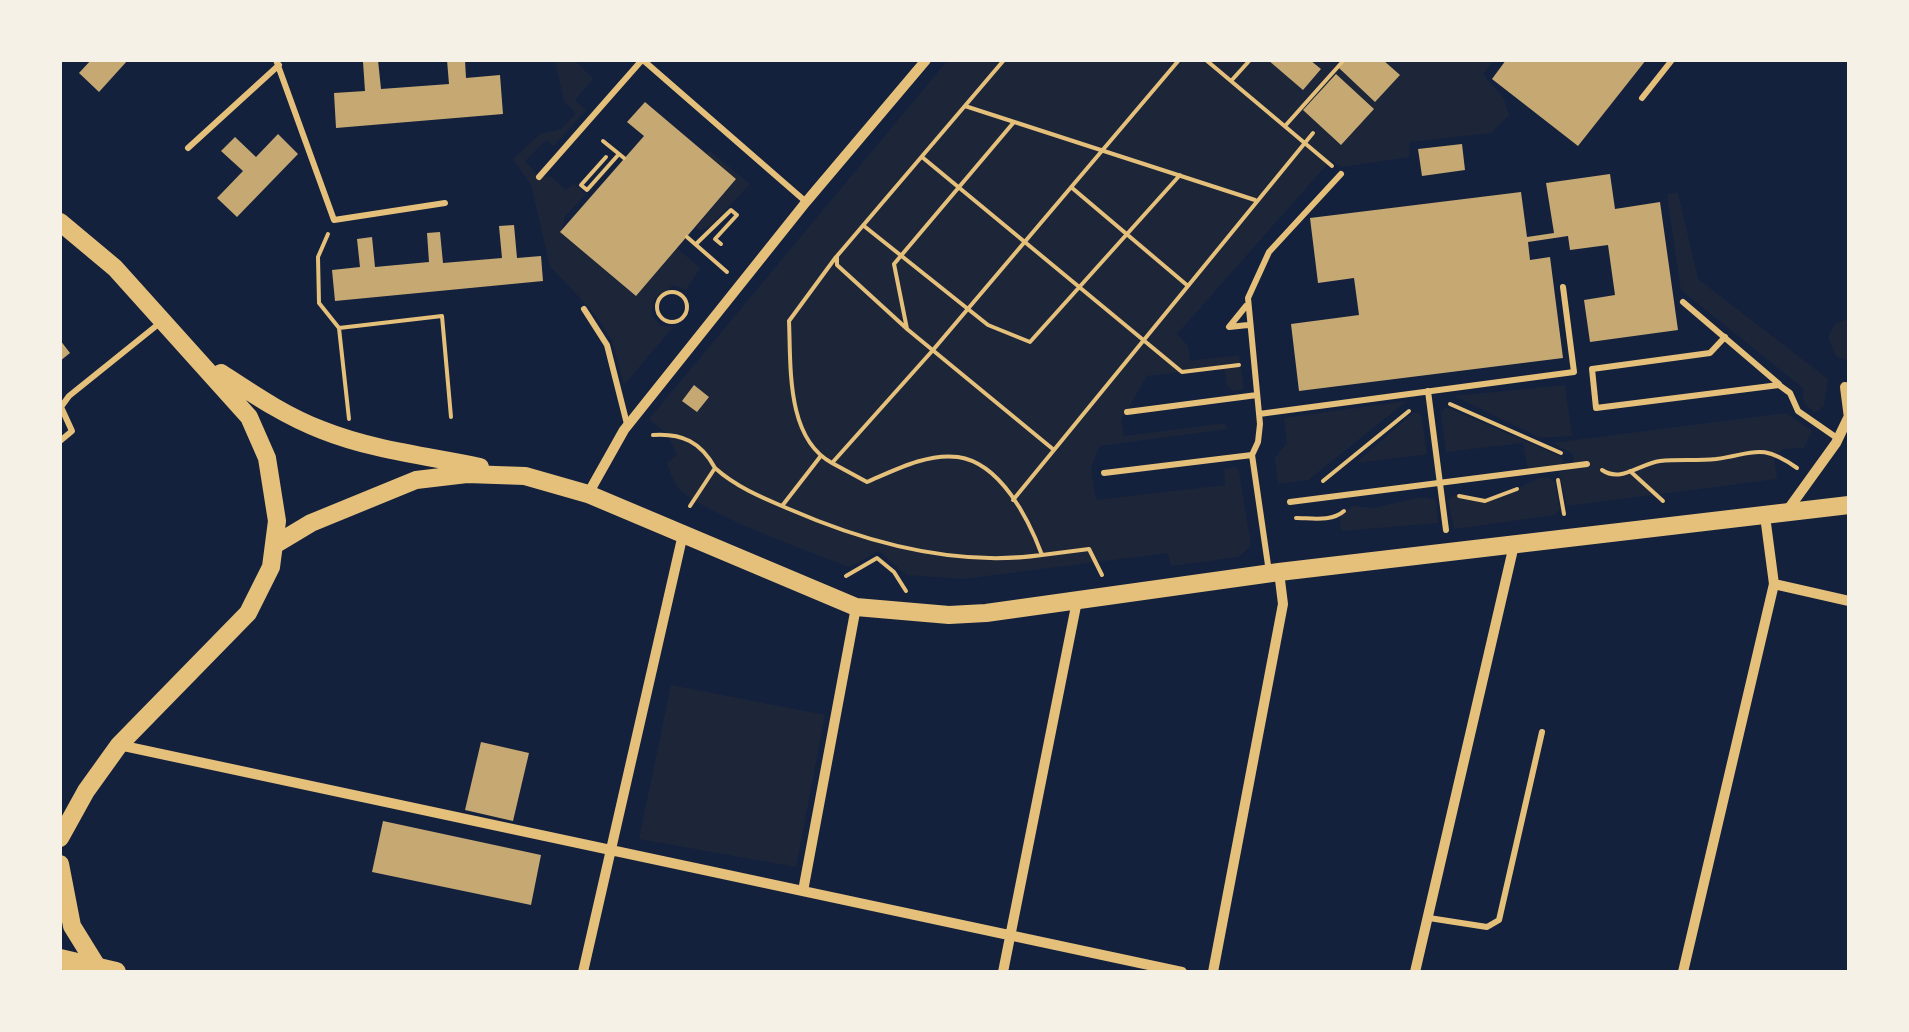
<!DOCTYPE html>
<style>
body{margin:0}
#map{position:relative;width:1909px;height:1032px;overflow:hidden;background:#14213d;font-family:Jost,sans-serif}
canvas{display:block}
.frame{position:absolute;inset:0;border:62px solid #f6f1e7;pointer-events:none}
</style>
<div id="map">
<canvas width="1909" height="1032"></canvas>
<div class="frame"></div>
</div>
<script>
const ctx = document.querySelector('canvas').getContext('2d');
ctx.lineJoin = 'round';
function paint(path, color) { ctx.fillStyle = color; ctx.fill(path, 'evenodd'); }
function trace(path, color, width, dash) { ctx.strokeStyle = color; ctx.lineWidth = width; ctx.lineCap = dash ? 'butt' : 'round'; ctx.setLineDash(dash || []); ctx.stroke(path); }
const green = new Path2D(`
 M555,60H574L593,79L575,100L586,110L554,146L546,140L525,161L539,176L551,177L566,190L574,184L586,194L565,216L561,233L636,296L677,248L700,268L686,290L674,285L654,299L651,315L661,326L673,327L624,385L612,340L592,311L550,266L531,185L513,159L540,134L561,129L576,114L564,101Z
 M948,60H1494L1483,74L1504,99L1509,115L1491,133L1410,142L1409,157L1341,167L1331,160L1177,334L1188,346L1190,361L1239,355L1244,389L1233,391L1227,385L1224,367L1147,376L1121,420L1124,436L1226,423L1227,429L1100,446L1091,467L1096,500L1225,485L1224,469L1236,467L1239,472L1251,545L1239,557L1171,566L1168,553L963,579L907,575L879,551L849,567C814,553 694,511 676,485C672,479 670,469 667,463L677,455L667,434L649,419Z
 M709,150L750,184L710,226L700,231L696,227L736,179L706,154Z
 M1678,193L1698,279L1828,379L1824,406L1815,413L1804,403L1803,388L1681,290L1667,194Z
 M1849,318V361L1836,356L1828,337L1835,324Z
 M1565,385L1572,436L1540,438L1454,396Z
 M1407,401L1308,480L1278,484L1275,458L1287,443L1284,418Z
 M1446,407L1562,457L1564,465L1528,469L1523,443L1446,452L1441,412Z
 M1414,412L1421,414L1427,454L1356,463Z
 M1786,413L1812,431L1804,448L1783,449L1774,457L1777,479L1567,506L1559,472L1574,469L1573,454L1552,443Z
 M1538,478H1549L1555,483L1560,509L1555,515L1454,529L1448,500L1455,495C1493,502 1504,496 1538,478Z
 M1421,497L1436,500L1438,523L1341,531L1340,516L1353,506L1374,508Z
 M671,685L825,715L796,867L639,839Z`);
const building = new Path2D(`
 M91,60H128L99,92L79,73Z
 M378,60L381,89L449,84L447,60H465L466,78L500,75L503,114L336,128L334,93L365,91L363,62Z
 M1268,60H1310L1321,69L1303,90Z
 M1346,60H1383L1400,75L1375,102L1339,68Z
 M1506,60H1646L1578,146L1492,79Z
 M1336,74L1374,109L1341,145L1303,110Z
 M645,102L736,179L636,296L560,232L644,136L627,122Z
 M278,134L298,154L237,217L217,198L243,171L221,151L235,137L256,157Z
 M1462,144L1465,170L1422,176L1418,149Z
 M1610,174L1615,209L1660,202L1678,330L1590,342L1584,300L1615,295L1608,245L1570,250L1568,236L1528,242L1530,260L1550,257L1563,358L1299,391L1291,324L1359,315L1354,278L1318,283L1310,218L1521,192L1527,237L1554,233L1546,183Z
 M514,225L517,258L541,256L543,281L335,301L332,270L360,267L357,239L372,237L375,267L429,262L427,233L440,232L443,263L502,258L499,226Z
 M60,340L70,353L60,361Z
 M694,385L709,397L697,412L682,401Z
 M481,742L529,753L513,821L465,810Z
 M383,821L541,855L531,905L372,872Z`);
const path = new Path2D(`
 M1206,60L1332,166
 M1231,81L1250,60
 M965,106L1255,200
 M1285,126L1344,60
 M603,141L624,158
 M606,157L581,185L587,190L619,154
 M922,157L1182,372L1239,365
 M1071,187L1188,286
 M864,226L988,325L1030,342L1180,175
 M328,234L318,257L319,303L339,328L349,419
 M687,237L727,272
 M696,244L731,210L737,215L715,239L721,244
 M657 307a15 15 0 1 1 30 0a15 15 0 1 1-30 0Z
 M339,328L442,316L451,417
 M906,328L837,265V256L1004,60
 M1450,404L1561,453
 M653,435C682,433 701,442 715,468L690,506
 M1054,450L1313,133
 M832,463C786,438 791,367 789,321L836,257
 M715,468C736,487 763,498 789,509C867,543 956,567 1042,555
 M1602,470C1621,483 1639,464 1660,461C1678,459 1697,461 1716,459C1754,454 1760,442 1797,468
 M1630,471L1663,501
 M1558,480L1564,514
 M1323,481L1409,411
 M1459,496L1485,501L1517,489
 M1013,500L1054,450L907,329L894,264L1014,122
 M782,506L820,457
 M1296,518C1311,518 1332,522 1344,511
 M1102,575L1089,549L1042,555C1029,520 1001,463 958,457C927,453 895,470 867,482L832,463L933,350L1179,60
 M846,576L877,558L894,572L906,591`);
const service = new Path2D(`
 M276,60L334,220L445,203
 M643,60L805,201
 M1642,98L1672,60
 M188,148L279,65
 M539,177L642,60
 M1683,302L1779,384
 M1246,306L1229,327L1248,325
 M584,309L607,345L627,424
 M1725,337L1710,353L1592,369L1596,408L1779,385L1790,393L1798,411L1837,438
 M1428,391L1446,530
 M1127,412L1257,395
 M1259,414L1574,372L1563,287
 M60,441L72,431L61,407L69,396L161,322
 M1104,473L1252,455
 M1290,502L1587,464
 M1269,572L1252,455L1258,442L1260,424L1248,298L1269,252L1341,174
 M1429,918L1487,927L1499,920L1542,732`);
const minor = new Path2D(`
 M1845,387L1849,418
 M588,494L624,430L806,202L926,60
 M1787,511L1836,443L1849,416
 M1774,584L1849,601
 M119,745L1182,972
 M803,891L856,607
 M583,972L683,534
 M1003,972L1077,601
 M1213,972L1283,604L1279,572
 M1415,972L1514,545
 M1683,972L1774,584L1765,516`);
const secondary = new Path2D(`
 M60,222L115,268L249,417L267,458L277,521L271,567L248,613L119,745L86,791L60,838
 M221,373C253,394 285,416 322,430C372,450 427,456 480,467
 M276,544L311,523L416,480L467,474L525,476L588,494L856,607L949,615L986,613L1279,572L1849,505
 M60,864L72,926L98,968`);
const primary = new Path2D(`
 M60,959L116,972`);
paint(green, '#1d2539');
paint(building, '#c6a872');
trace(path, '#e5c07b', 4);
trace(service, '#e5c07b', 6);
trace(minor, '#e5c07b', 10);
trace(secondary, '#e5c07b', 18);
trace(primary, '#e5c07b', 20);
</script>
